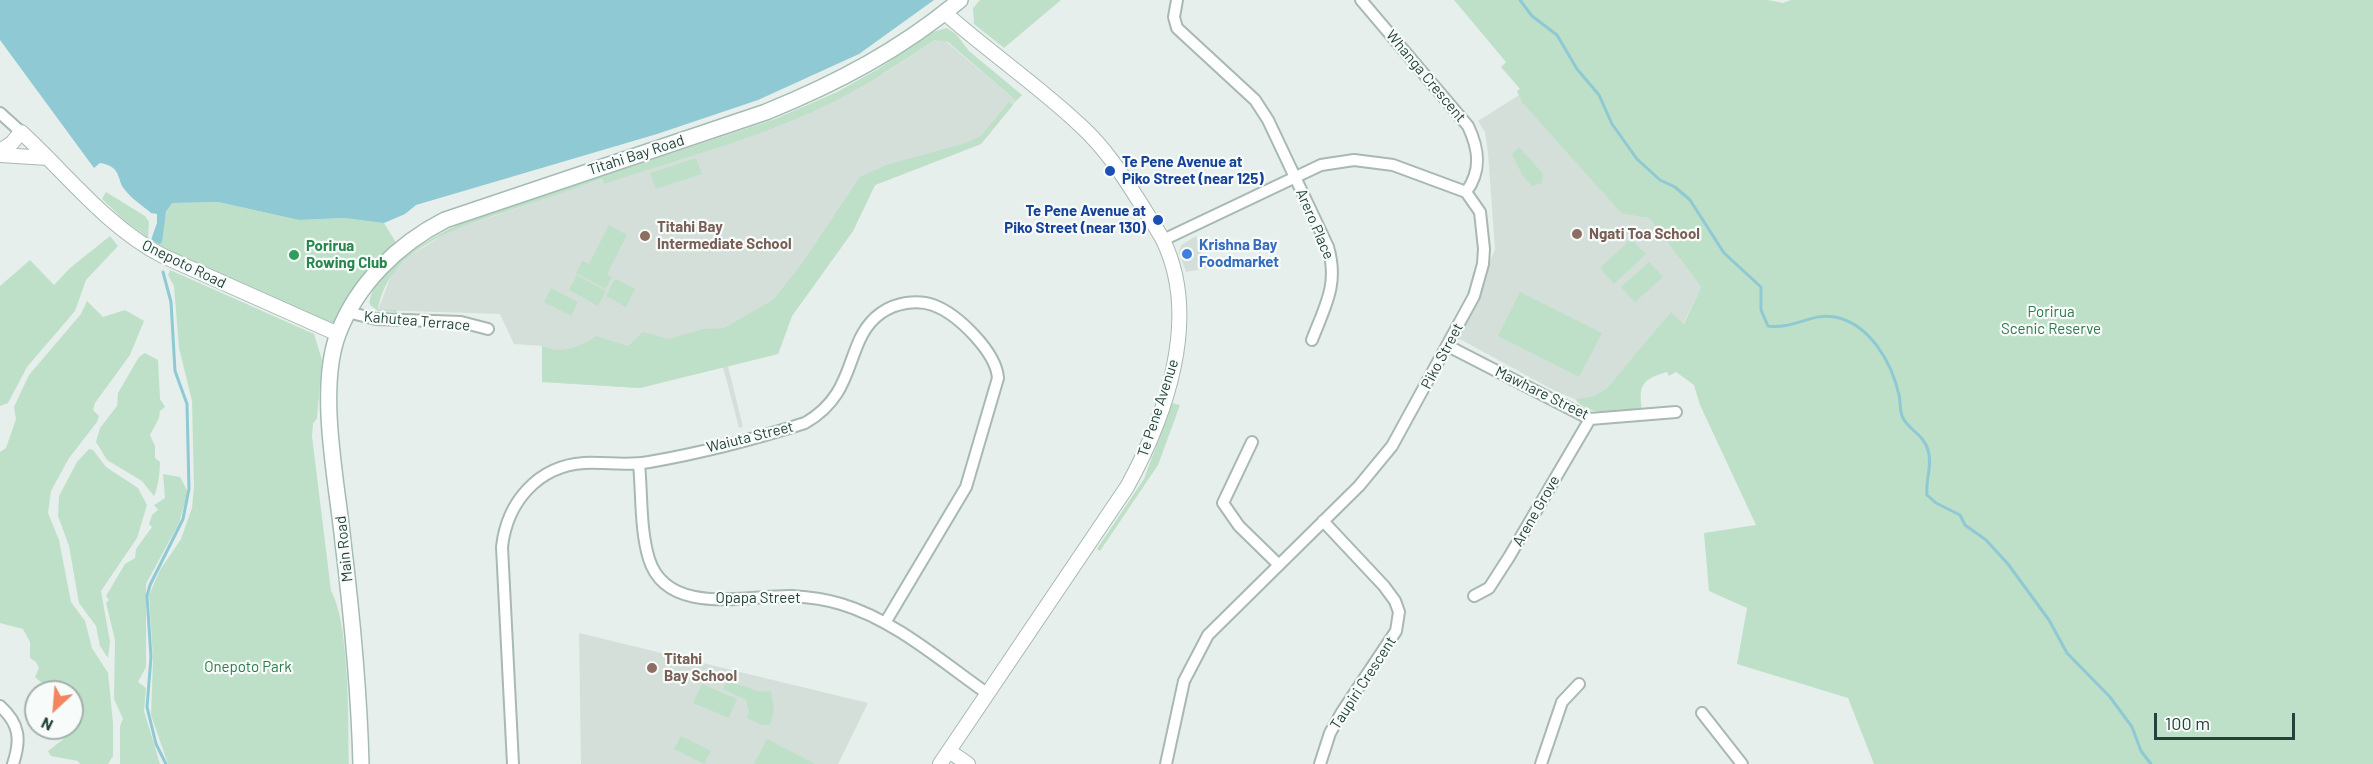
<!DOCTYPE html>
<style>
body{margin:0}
#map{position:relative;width:2373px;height:764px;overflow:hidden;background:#e6efeb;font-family:Barlow,sans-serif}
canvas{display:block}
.north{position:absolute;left:24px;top:680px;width:60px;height:60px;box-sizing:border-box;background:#f7fbf9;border:2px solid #a3b1ad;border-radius:50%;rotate:206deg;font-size:16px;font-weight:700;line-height:24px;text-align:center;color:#24423a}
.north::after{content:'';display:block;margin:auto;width:21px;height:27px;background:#f4845f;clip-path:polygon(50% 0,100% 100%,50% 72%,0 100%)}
.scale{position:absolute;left:2154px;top:713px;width:141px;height:27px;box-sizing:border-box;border:3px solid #24423a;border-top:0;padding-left:8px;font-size:18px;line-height:21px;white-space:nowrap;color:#24423a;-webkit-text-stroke:4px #f7fbf9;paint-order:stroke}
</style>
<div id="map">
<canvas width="2373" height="764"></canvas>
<div class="north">N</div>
<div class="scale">100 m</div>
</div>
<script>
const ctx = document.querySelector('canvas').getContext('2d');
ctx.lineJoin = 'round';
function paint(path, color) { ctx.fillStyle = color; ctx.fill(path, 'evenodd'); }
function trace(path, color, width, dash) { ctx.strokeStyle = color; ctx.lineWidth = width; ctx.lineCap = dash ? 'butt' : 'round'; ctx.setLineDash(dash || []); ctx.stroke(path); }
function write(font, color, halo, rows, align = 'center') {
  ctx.font = font + ' Barlow,sans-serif'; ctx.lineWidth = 4.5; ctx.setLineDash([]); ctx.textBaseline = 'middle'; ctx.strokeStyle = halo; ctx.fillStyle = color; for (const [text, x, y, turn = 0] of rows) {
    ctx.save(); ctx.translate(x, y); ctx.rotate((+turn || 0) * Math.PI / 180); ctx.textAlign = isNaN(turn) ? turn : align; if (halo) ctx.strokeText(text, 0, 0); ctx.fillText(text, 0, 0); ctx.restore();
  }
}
const built = new Path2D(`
 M943,39L1016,101L981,144L875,185L853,231L792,316L778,354L728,366L743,427L739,428L723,367L640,388L542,382V346L514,344L500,314L378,310L392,273L411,255L450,231L603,179L604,184L769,129L887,72L935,40Z
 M1519,95L1622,214L1649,218L1701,287L1683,325L1672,313L1607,388L1594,396L1575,399L1557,392L1456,337L1479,290L1495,249L1488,153L1485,132L1478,121Z
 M1196,236L1207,268L1186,272L1179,253L1181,245Z
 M579,633L868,703L838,764H581Z`);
const green = new Path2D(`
 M980,0H1061L1004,48L974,24L973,8Z
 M1454,0H1768L1783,3L1791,0H2373V764H1874L1848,698L1737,664L1747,608L1709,591L1704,533L1756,525L1700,405L1694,385L1676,372L1669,376L1667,372C1643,379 1638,384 1642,410C1620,411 1590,419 1575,399L1594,396L1607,388L1671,312L1684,324L1701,287L1649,218L1622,214L1522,102L1517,91L1520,89L1501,67L1506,62Z
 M947,28L956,34L969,51L1022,95L1016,101L948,42L935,40C903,61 872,82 837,100C764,137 682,158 604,184L602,179C572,190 541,200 511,210C458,228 390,246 378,309L397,310L396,312L378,311L370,305C367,273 442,230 467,221L775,119L837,92L878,69L932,32Z
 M1009,102L1013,105L981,144L875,185L853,231L792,316L778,354L640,388L542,382V346C563,355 579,347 596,336L628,346L643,332L668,339L704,329L724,328L773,300L803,262L860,177L886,165L966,143L981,136Z
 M1519,147L1543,174L1542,183L1532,186L1522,175L1512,154Z
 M696,158L702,174L656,189L650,173Z
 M106,192L145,216L149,222L148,238L124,220L102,199Z
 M218,202L299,220L344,218L384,223L400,249L338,334L151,250C162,236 162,218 171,203Z
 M609,225L627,235L607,274L612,277L606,289L576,273L582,261L589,264Z
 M110,236L118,246L86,280L75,311L27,367L8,403L0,406V286L30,260L54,285L70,268Z
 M1631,239L1646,254L1614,284L1600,268Z
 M1649,262L1663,277L1635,302L1621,287Z
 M170,270L314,334L322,360L317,418L313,424L312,436L331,591C350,624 348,723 349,764H168L151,715L153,659L149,595L160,570L181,539L192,508L194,487L192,401L179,348L174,286L168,275Z
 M577,275L606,291L598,306L569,290Z
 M614,280H618L635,289L626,307L606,296Z
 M551,288L578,302L571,316L544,302Z
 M1520,292L1602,333L1579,377L1498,336Z
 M87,301L103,317L125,310L144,321L130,355L95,403L93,410L99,416L97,422L69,458L51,491L48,513L59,540L71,602L85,621L92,648L108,673L113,723V756L108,764H80L78,761L51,756L48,751L65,738V733L59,728H72V692H57L54,684C45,685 41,683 35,677L39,668L36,662L30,658V642L23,629L0,623V452L6,448L16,419L14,407L29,375L81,314Z
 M145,353L158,360L160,399L165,407L160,411L159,418L150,435L155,446V458L160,462C160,470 158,489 154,496L142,481L107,460L96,442L100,428L117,406L118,393L139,357Z
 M1172,403L1180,405L1158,465L1100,551L1097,549L1144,479Z
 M89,449L93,450L106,467L138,488L147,505L137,538L101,591L110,642L108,658L100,646L96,626L79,603L69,546L58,516L59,496L77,462Z
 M163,474L180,477L188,492L179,523L146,584V667L138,682L146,688L144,711L160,764H120V726L123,719L114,699L115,640L106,603L109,600L106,596L125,564L135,558L136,549L152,527L149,524L152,515L158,510L154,505L165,498Z
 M727,681L761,692L771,691L774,710L770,725H762L747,718L749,712L746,700L723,689Z
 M702,684L737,699L729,718L693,703Z
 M681,736L711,751L704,764L674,749Z
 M767,739L815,764H754Z`);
const water = new Path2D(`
 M0,0H934L859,54L758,100L657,134L416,205L405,214L384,223L344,218L299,220L218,202L172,203L166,212L162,242L160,244L151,240L157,223V214L151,213C143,206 132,199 125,190C116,180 123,167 100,163L94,168L0,40Z`);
const stream = new Path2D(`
 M1520,0L1532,16L1557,35L1577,69L1599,95L1612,124L1637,159L1660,180L1675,187L1690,200L1724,253L1761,287V310L1768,326C1793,330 1813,312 1835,317C1870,324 1892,363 1899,395C1901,402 1899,411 1903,418C1909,430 1924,435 1928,450C1933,466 1925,480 1927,495L1936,503L1960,515L1965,525L1986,540L2008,564L2049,620L2067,653L2110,697L2132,727L2141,751L2151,764
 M163,272L171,302L175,371L187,404L189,489L183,519L150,585L147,596L151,657L147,707L156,744L166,764`);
const minor = new Path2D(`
 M1177,0L1174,17L1177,28L1255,100L1268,120L1328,247C1339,284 1325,306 1312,340
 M1361,0L1468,126C1479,149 1482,171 1466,192
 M0,113L21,132
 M1163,240L1321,165L1354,160L1393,165L1466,192L1480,212L1484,249L1483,264L1474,296L1392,446L1359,486L1208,635L1184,681L1166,764
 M347,312L376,319L461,322L488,329
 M1448,346L1590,419L1676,412
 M1252,442L1223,503L1239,526L1279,565
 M639,464C642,494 640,530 649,559C667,617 747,595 792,596C808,597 825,599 841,604C895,620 942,662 988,694
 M1474,596L1489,588L1509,557L1590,419
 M0,706C20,724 21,740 13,764
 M1702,713L1742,764
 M513,764L502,547C507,502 538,466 584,463C606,462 628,466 649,462C701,453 755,439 805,423C860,392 843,340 881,313C895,303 917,299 933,305C958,314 996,352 998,378L966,487L885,623
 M1320,764L1330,733L1342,712L1396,631L1399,612L1395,601L1384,586L1323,521
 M1541,764L1562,702L1579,684`);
const tertiary = new Path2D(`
 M0,151L12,143L21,132C67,174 107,227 163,256L338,334
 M0,155L48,158
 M949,751L968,764
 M940,764L1127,487C1166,416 1201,318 1163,240C1156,227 1147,214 1139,201C1122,174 1105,148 1081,126C1039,86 989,52 945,13`);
const secondary = new Path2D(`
 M361,764C359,689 352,616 343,542C337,482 317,390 338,334C357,284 398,244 445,220L766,112C837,83 902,49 960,0`);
const markers = [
 [1110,171,6,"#1a4fb4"],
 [1158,220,6,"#1a4fb4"],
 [1577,234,6,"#8d6e63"],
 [645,236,6,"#8d6e63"],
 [1187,254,6,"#3f7fe0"],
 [294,255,6,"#2e9e5b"],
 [652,668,6,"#8d6e63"]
];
const streetNames = [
 ["Whanga Crescent",1426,76,50],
 ["Titahi Bay Road",636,155,-18],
 ["Arero Place",1315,224,67],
 ["Onepoto Road",184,264,26],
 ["Kahutea Terrace",417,321,5],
 ["Piko Street",1442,356,-62],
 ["Mawhare Street",1542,393,26],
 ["Te Pene Avenue",1158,408,-72],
 ["Waiuta Street",750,437,-14],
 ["Arene Grove",1536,511,-60],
 ["Main Road",344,549,-96],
 ["Opapa Street",758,598],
 ["Taupiri Crescent",1363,683,-57]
];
const transitNames = [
 ["Te Pene Avenue at",1122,162],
 ["Piko Street (near 125)",1122,179],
 ["Te Pene Avenue at",1146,211,"right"],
 ["Piko Street (near 130)",1146,228,"right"]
];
const educationNames = [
 ["Titahi Bay",657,227],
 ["Intermediate School",657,244],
 ["Ngati Toa School",1589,234],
 ["Titahi",664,659],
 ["Bay School",664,676]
];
const shopNames = [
 ["Krishna Bay",1199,245],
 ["Foodmarket",1199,262]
];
const leisureNames = [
 ["Porirua",306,246],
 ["Rowing Club",306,263]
];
const parkNames = [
 ["Porirua",2051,312],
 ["Scenic Reserve",2051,329],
 ["Onepoto Park",248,667]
];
paint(built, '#d4dfda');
paint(green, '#bfe0c8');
paint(water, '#8ec9d4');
trace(stream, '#8ec9d4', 3);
trace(minor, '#a8b8b2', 14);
trace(tertiary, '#a8b8b2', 16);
trace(secondary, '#a4bbb3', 18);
trace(minor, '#fff', 10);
trace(tertiary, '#fff', 14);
trace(secondary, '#fff', 15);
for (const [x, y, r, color] of markers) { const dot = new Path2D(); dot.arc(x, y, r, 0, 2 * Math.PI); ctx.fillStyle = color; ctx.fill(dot); trace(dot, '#f7fbf9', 2); }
write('15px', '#24423a', '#f7fbf9', streetNames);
write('bold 15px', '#164399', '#f7fbf9', transitNames, 'left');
write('bold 15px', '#785e54', '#f7fbf9', educationNames, 'left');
write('bold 15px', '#366cbe', '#f7fbf9', shopNames, 'left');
write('bold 15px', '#27864d', '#f7fbf9', leisureNames, 'left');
write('15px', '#2d7a4b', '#f7fbf9', parkNames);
</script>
